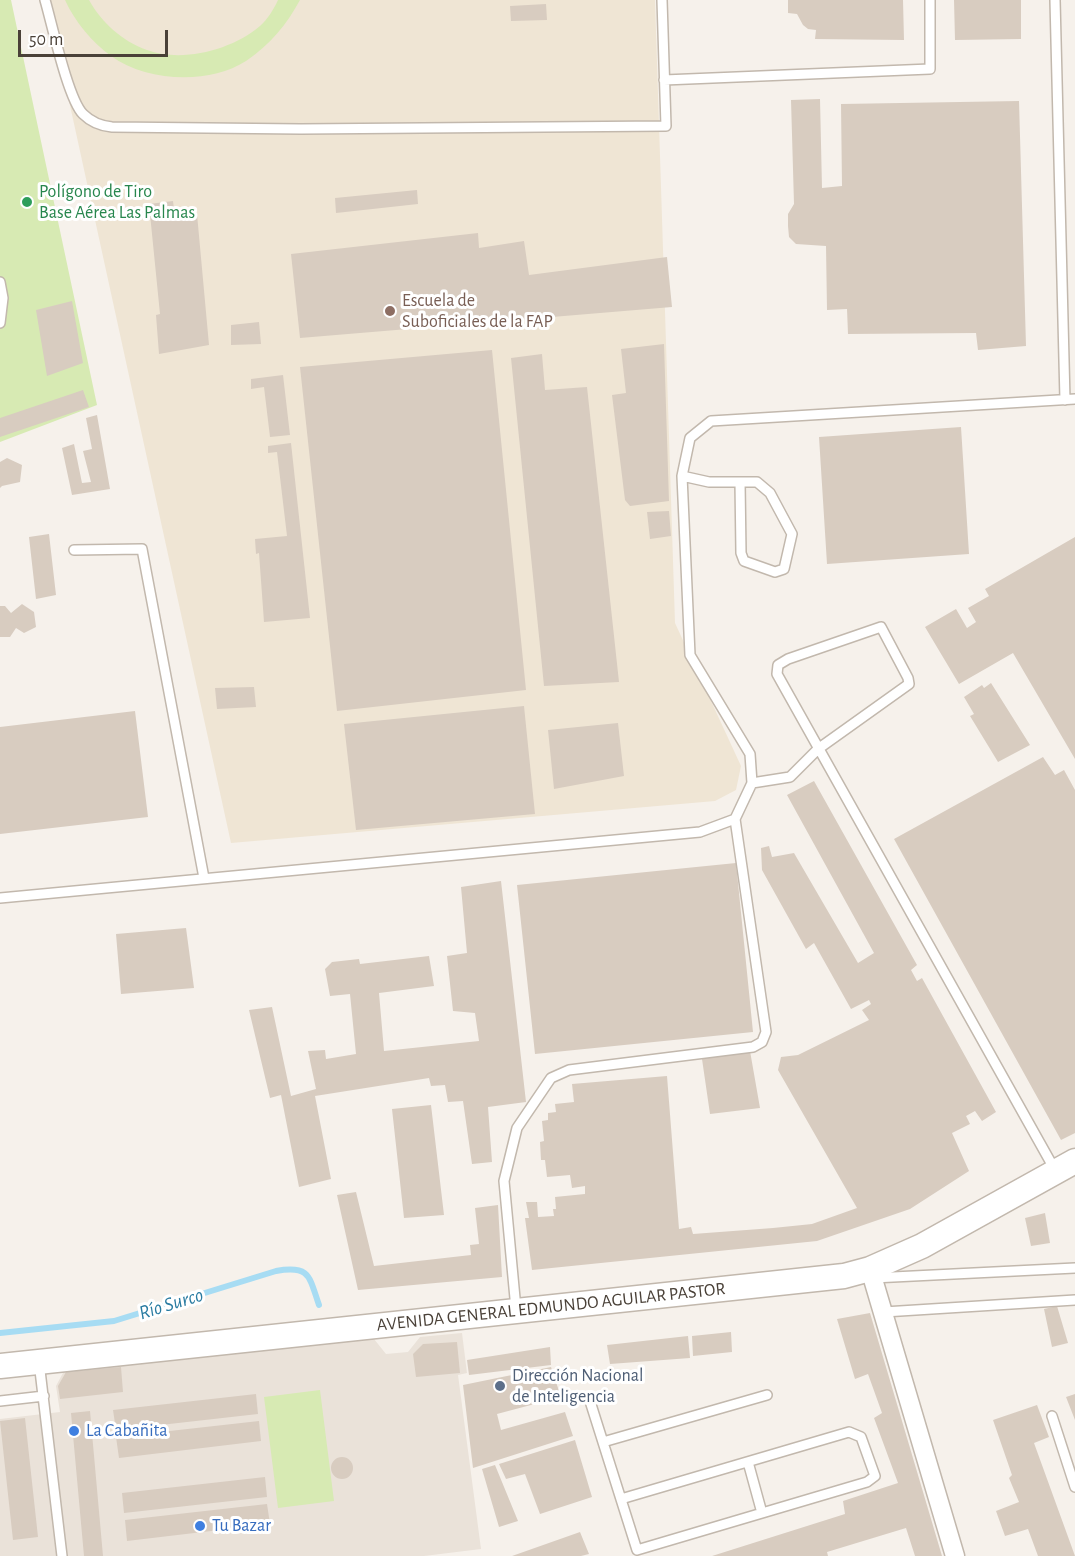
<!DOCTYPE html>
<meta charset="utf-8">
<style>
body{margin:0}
#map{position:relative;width:1075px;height:1556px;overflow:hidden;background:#f6f1eb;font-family:"Alegreya Sans",sans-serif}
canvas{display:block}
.scale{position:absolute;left:18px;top:30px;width:150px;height:27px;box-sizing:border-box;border:3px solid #4a4138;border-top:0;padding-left:8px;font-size:18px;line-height:21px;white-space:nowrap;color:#4a4138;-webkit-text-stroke:4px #fff;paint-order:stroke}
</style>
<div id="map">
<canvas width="1075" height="1556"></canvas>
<div class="scale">50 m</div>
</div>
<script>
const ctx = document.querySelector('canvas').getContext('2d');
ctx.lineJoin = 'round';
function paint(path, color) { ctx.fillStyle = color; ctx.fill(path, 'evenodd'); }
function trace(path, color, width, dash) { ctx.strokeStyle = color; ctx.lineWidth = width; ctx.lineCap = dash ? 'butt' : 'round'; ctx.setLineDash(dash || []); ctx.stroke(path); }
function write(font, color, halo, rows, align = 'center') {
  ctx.font = font + ' "Alegreya Sans",sans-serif'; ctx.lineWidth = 6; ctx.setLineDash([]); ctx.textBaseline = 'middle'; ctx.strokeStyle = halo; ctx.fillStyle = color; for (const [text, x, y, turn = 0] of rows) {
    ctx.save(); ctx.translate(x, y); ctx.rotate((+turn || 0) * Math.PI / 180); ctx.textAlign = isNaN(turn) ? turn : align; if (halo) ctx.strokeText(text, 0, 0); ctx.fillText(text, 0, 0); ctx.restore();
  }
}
const residential = new Path2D(`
 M462,1333L467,1373L458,1375L481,1549L424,1556H0V1419L60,1412L56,1386L64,1371L374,1339L386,1354L408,1352L420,1337Z`);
const education = new Path2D(`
 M47,0H655L675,623L741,766L736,790L715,801L231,843Z`);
const green = new Path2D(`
 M0,0H11L97,405L0,442Z
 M65,0H89C102,23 122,41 147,50C182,63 232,50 260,26C267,20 274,9 278,0H300C287,24 270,45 246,61C209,85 147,82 111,56C92,42 75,22 65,0Z
 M320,1390L334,1501L278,1508L264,1397Z`);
const stream = new Path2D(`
 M0,1333L114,1321L276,1271C310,1265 309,1276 319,1305`);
const building = new Path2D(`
 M788,0H903L904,40L815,39L816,30L808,29L803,25L797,14L788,13Z
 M954,0H1021V39L955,40Z
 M546,4L547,20L511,21L510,6Z
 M820,99L822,188L842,186L841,104L1019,101L1026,346L978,350L976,333L848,334L847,309L827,310L826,246L796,244L789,237L788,226V214L794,204L791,100Z
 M417,190L418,204L336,213L335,198Z
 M173,201L175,217L197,214L209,345L159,354L156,315L160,314L149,204Z
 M478,233L479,248L524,241L529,275L667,257L672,307L300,338L291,254Z
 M72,301L83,363L47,376L36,310Z
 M259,322L261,344L231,345V325Z
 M664,344L669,501L630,506L625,500L612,395L626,393L621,349Z
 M492,350L526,690L337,711L300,367Z
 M542,354L545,390L587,387L619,682L544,686L511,358Z
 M283,375L290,435L270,437L264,387L251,389V379Z
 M83,390L89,407L0,437V418Z
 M97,415L110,489L72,495L62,448L74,444L82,483L91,482L83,451L92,449L86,418Z
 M961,427L969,554L827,564L819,437Z
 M291,443L310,618L264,622L259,553L256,554L255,539L287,536L277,452L268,453V446Z
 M7,458L22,465L20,482L2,486L0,488V462Z
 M669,511L671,536L650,539L647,512Z
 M49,534L56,595L36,599L29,537Z
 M1075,537V759L1013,653L959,684L925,627L956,609L967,628L976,622L968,608L989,596L985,589Z
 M22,604L34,612L36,627L24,633L16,628L10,637H0V606H5L11,613Z
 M991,683L1030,745L998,762L970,716L974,714L964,697L982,685L984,688Z
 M254,687L256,707L217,709L215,688Z
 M524,706L535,814L356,830L344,724Z
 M135,711L148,817L0,834V727Z
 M618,723L624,776L554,789L548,730Z
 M1043,757L1055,775L1064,770L1075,790V1133L1061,1140L894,839Z
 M814,781L917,965L911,970L917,981L922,978L996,1112L982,1121L975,1111L966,1116L970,1124L952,1133L969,1171L910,1209L817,1241L532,1270L525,1218H529L526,1202H537L538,1217L554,1216L553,1209H556L555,1197L585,1194V1186L572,1188L570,1175L547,1177L545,1160H541L540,1142L544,1141L542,1121L548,1120V1113L556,1112L555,1104L574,1102L572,1084L667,1076L679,1229L691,1227L693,1234L773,1228L812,1224L857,1208L778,1070L781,1057L798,1055L869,1020L862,1010L871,1004L869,1000L851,1009L814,943L806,949L762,870L761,848L769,846L772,857L794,853L858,963L874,953L787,795Z
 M736,863L753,1032L535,1054L517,885Z
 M501,881L526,1102L488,1107L492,1162L472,1164L463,1101L448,1102L445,1085L431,1086L429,1078L315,1096L331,1179L299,1187L281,1095L270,1098L249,1010L272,1007L291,1096L316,1089L308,1051L325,1050L326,1059L356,1054L350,994L330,996L325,969L332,962L359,959L360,964L429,956L434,986L379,993L384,1051L479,1041L475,1013L453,1011L447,956L467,953L461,887Z
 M186,928L194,988L121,994L116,934Z
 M750,1051L760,1108L710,1114L702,1059Z
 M431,1105L444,1215L404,1218L392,1109Z
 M356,1192L374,1266L471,1255L470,1245L479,1244L475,1208L498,1205L502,1277L358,1290L337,1195Z
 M1045,1213L1050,1243L1031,1246L1025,1218Z
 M1057,1306L1068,1343L1052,1347L1044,1309Z
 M870,1313L942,1556H915L906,1528L827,1552L828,1556H712L845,1514L843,1501L898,1483L874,1418L882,1413L868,1374L855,1379L837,1319Z
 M731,1332L732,1352L693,1356L692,1336Z
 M688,1336L690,1358L610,1364L607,1345Z
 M457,1342L460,1373L416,1377L413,1354L423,1344Z
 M550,1347L551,1365L469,1375L467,1360Z
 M121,1367L123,1392L60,1399L58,1386L66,1372Z
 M551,1367L561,1397L497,1414L501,1430L565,1412L573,1436L473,1468L463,1385Z
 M256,1394L258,1414L116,1430L113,1410Z
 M1075,1394V1420L1066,1397Z
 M1037,1405L1049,1437L1034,1443L1075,1556H1038L1028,1529L1005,1536L996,1511L1019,1502L1009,1478L1012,1475L993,1420Z
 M90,1411L103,1556H84L71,1413Z
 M25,1418L38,1537L13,1540L0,1421Z
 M259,1421L261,1441L119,1458L116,1437Z
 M575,1440L592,1497L540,1514L525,1474L506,1479L499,1464Z
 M331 1468a11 11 0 1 1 22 0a11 11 0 1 1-22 0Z
 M495,1465L518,1521L499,1527L482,1469Z
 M265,1477L267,1497L124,1513L122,1493Z
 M267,1504L270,1524L127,1541L125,1520Z
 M580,1532L589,1554L581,1556H512Z`);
const service = new Path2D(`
 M45,0C52,24 68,99 83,114C91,122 101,126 112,127L301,129L666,126L662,0
 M1055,0L1065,400
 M664,80L930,69V0
 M0,282L3,298L0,323
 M682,476L709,482H757L770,493L792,534L784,569L775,572L744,561L741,553L740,482
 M74,550L142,549L204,878
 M752,783L790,777L818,749L909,684L908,678L881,627L788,659L778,665L777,674L1055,1170
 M0,898L700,832L735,819
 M873,1278L1075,1268
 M516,1309L504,1181L517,1128L551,1078L569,1070L753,1047L762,1042L766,1032L735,819L752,783L750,754L690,655L682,476L690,438L711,421L1075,399
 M884,1312L1075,1300
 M39,1362L62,1556
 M589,1398L637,1550L867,1482L875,1476L861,1437L849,1432L621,1499
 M0,1401L44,1396
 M1052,1416L1075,1487
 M603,1442L767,1395
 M748,1462L762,1513`);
const minor = new Path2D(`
 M870,1269L955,1556`);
const tertiary = new Path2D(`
 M0,1366L844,1276L870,1269L922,1246L1075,1161`);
const markers = [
 [27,202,6,"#2e9e5b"],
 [390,311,6,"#8d6e63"],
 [500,1386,6,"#5c6f8a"],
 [74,1431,6,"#3f7fe0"],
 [200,1526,6,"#3f7fe0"]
];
const leisureNames = [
 ["Polígono de Tiro",39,192],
 ["Base Aérea Las Palmas",39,213]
];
const educationNames = [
 ["Escuela de",402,301],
 ["Suboficiales de la FAP",402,322]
];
const streetNames = [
 ["AVENIDA GENERAL EDMUNDO AGUILAR PASTOR",551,1307,-6]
];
const serviceNames = [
 ["Dirección Nacional",512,1376],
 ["de Inteligencia",512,1397]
];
const shopNames = [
 ["La Cabañita",86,1431],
 ["Tu Bazar",212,1526]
];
const waterNames = [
 ["Río Surco",171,1304,-17]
];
paint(residential, '#eae2d9');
paint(education, '#efe5d4');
paint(green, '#d7eab3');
trace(stream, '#a7dcf3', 6);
paint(building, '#d8ccc0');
trace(service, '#c2b8ad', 12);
trace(minor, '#c2b8ad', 21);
trace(tertiary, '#c2b8ad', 27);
trace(service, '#fff', 9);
trace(minor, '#fff', 18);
trace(tertiary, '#fff', 24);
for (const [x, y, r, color] of markers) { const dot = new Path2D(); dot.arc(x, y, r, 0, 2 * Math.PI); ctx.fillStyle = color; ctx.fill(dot); trace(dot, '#fff', 2); }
write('18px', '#27864d', '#fff', leisureNames, 'left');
write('18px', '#785e54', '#fff', educationNames, 'left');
write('18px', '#4a4138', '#fff', streetNames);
write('18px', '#4e5e75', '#fff', serviceNames, 'left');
write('18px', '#366cbe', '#fff', shopNames, 'left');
write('italic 20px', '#297ba1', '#fff', waterNames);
</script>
